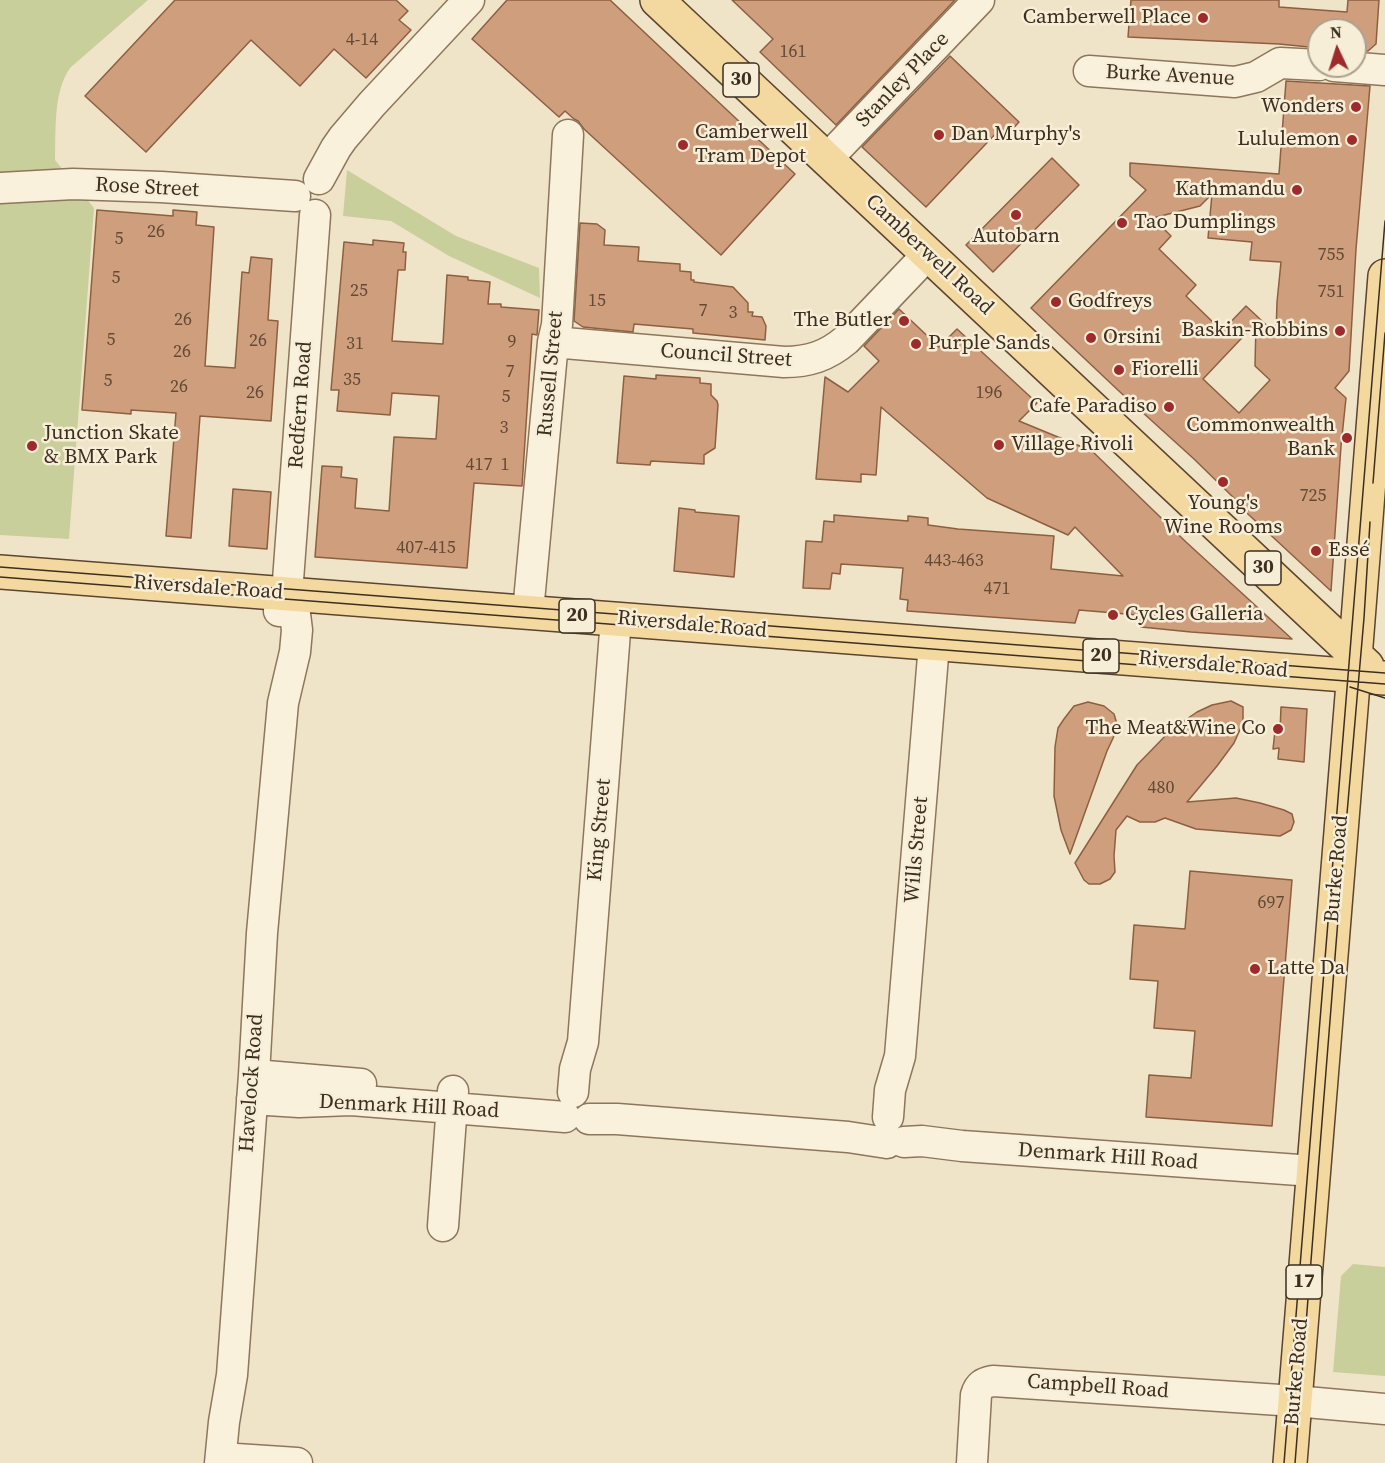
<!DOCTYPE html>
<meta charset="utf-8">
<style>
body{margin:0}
#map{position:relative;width:1385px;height:1463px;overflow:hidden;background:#f0e4c8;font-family:"Source Serif 4",serif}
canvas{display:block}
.north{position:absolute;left:1307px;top:18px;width:60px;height:60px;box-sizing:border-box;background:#f7eed8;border:2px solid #ada18e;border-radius:50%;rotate:356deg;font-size:16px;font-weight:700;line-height:24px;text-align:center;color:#3d2e20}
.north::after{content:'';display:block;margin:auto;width:21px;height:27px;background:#9e2a2b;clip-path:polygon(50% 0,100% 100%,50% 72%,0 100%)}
</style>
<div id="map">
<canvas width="1385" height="1463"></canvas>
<div class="north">N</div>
</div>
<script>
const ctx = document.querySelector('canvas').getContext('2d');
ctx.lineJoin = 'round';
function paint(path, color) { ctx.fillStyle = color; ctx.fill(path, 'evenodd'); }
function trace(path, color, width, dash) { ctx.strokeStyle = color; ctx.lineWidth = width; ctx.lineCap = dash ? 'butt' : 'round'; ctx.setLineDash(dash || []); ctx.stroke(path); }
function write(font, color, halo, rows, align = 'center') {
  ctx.font = font + ' "Source Serif 4",serif'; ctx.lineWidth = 5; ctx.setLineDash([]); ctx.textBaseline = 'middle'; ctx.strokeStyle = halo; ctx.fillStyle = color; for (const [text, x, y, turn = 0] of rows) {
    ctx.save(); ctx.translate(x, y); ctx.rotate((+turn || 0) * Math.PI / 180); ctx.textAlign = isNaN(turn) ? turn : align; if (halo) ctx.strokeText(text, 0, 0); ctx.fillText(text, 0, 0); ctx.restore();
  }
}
const green = new Path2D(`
 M0,0H148L70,68C53,92 56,131 55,160L94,208L69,539L0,535Z
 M347,170L456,236L539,268L540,298L449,256L391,221L343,216Z
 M1353,1264L1385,1267V1376L1333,1372L1341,1276Z`);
const building = new Path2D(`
 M175,0H396L408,11L399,20L411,30L366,78L334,49L300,86L251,40L146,152L85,96Z
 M507,0H610L795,174L721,255L584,129L578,121L574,119L565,111L559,117L472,39Z
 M732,0H955L836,125L760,52L773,39Z
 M1131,0H1279V7L1347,12L1348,0H1379L1376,44L1368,51L1355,50V30H1319V48L1279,44L1128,37Z
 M950,56L1019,122L1008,134L1001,128L926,207L862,147Z
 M1286,81L1370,86L1356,249L1349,371L1335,388L1346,398L1341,446L1331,591L1235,502L1237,501L1194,459L1120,392L1031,308L1146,190L1130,176V163L1279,174ZM1212,194L1208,238L1252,242L1250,260L1281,262L1277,302L1276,334L1246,306L1222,331L1186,296L1196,285L1159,249L1171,236L1153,218L1200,206ZM1256,323L1255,366L1270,380L1239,413L1203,379Z
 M1052,158L1079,185L993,272L966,245Z
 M97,210L173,216V210L197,212L196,225L214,227L205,366L235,368L242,272L249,273L251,257L272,259L268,320L278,321L271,421L200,416L191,538L166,536L176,413L131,410V414L82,410Z
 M580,223L597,224L605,230L604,245L639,247L638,261L680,264V271L691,272V280H694V282L733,287L748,303V312H753L752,316L762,317L766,326L765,340L693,333V329L634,324L633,332L583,327L574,321Z
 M373,240L404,243L403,252H406L405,270H398L392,341L443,344L447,275L468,277V280L490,282L488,304H501V307L539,310L537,335L532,334L522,486L474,483L467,568L315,557L322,466L342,467L341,477L357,479L355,508L389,511L394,437L436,439L439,396L392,393L390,415L337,411L339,390H331L344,242L373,245Z
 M899,309L939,347L957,329L1037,403L1019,421L1092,451L1186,542L1292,639L1191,632L1141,627L1138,615L1079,610L1075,623L907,611L908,600L900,599L903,568L841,564L840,574L832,573L830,589L803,588L806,541L822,542L824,521L834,522V515L908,521V516L928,518V525L958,529L1054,536L1051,569L1123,576L1075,527L1068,535L987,498L881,407L876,475L861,474V482L816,479L825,377L848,392L879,361L864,346Z
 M656,375L700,378V383L711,384V395L717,401L718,405L715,448L704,455V464L651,461L650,465L617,463L624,376L656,379Z
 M233,489L271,492L267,549L229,546Z
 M679,508L695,510V512L739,516L734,577L674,571Z
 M1231,701L1243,707V723L1234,743L1217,766L1187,802L1236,798L1260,803L1284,810L1292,814L1294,822L1291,830L1280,836L1196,829L1165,818L1155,822H1140L1127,816L1116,830L1114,856L1115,872L1110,879L1100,884H1089L1084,880L1075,863L1137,765L1172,729L1197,712L1212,705Z
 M1088,702L1104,706L1114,714L1117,724L1115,734L1107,751L1070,854L1061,830L1054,796L1055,747L1058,728L1064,719L1074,706Z
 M1281,707L1307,709L1304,762L1278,759L1279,748L1273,749L1275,731H1280Z
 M1190,871L1292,880L1272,1126L1146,1117L1149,1075L1191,1078L1195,1031L1154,1028L1158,981L1130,979L1134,925L1185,929Z`);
const minor = new Path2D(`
 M1334,66L1385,70
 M1089,71L1235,82L1256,77L1280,63L1319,65
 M826,160L979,0
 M319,179L336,148L343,138L372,104L469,0
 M0,188L73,184L161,187L295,196
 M553,342L784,362C809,362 827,356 846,340L928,254
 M279,611L287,594L315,215
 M528,612L553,342L557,325L568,135
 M254,1075L361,1084
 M573,1092L575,1069L583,1042L616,619
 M252,1099L299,1102L351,1100L565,1117
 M888,1117L890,1090L900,1056L934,644
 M589,1119H617L848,1137L887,1143
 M904,1142L922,1141L962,1146L1313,1171
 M443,1226L453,1091
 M221,1458L297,1463
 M220,1463L224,1422L232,1375L254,1075L262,933L283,703L295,652L297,630L295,614L291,599L287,594
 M972,1463L976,1395C979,1385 983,1383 993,1381L1295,1401L1385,1409`);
const major = new Path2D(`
 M657,0L1367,666
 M0,572L1385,678
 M1290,1463L1354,671L1385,276`);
const tram = new Path2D(`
 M1373,483L1385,333
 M0,567L1385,673
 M0,577L1385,684
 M1350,687L1385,698
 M1284,1463L1385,221
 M1295,1463L1340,894L1364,618L1370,522`);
const markers = [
 [1203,18,6,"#9e2a2b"],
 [1356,107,6,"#9e2a2b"],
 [939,135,6,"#9e2a2b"],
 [1352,140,6,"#9e2a2b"],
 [683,145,6,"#9e2a2b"],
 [1297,190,6,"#9e2a2b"],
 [1016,215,6,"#9e2a2b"],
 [1122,223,6,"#9e2a2b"],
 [1056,302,6,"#9e2a2b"],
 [904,321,6,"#9e2a2b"],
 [1340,331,6,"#9e2a2b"],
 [1091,338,6,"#9e2a2b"],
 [916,344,6,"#9e2a2b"],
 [1119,370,6,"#9e2a2b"],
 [1169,407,6,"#9e2a2b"],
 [1347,438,6,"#9e2a2b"],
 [999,445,6,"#9e2a2b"],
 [32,446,6,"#9e2a2b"],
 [1223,482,6,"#9e2a2b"],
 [1316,551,6,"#9e2a2b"],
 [1113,615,6,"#9e2a2b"],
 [1278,729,6,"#9e2a2b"],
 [1255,969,6,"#9e2a2b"]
];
const numberNames = [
 ["4-14",362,40],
 ["161",793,52],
 ["26",156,232],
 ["5",119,239],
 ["755",1331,255],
 ["5",116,278],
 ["25",359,291],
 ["751",1331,292],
 ["15",597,301],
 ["7",703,311],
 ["3",733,313],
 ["26",183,320],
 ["5",111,340],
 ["26",258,341],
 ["9",512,342],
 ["31",355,344],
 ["26",182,352],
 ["7",510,372],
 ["35",352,380],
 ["5",108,381],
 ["26",179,387],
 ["26",255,393],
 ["196",989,393],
 ["5",506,397],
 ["3",504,428],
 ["417",479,465],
 ["1",505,465],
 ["725",1313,496],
 ["407-415",426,548],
 ["443-463",954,561],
 ["471",997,589],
 ["480",1161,788],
 ["697",1271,903]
];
const shields = [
 [741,80,36],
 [1263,568,36],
 [577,616,36],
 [1101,656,36],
 [1304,1282,36]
];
const shieldNames = [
 ["30",741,80],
 ["30",1263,568],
 ["20",577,616],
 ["20",1101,656],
 ["17",1304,1282]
];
const poiNames = [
 ["Camberwell Place",1191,18,"right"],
 ["Wonders",1344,107,"right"],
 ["Camberwell",695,133],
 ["Tram Depot",695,157],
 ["Dan Murphy's",951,135],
 ["Lululemon",1340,140,"right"],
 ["Kathmandu",1285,190,"right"],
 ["Tao Dumplings",1134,223],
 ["Autobarn",1016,237,"center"],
 ["Godfreys",1068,302],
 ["The Butler",892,321,"right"],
 ["Baskin-Robbins",1328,331,"right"],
 ["Orsini",1103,338],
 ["Purple Sands",928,344],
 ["Fiorelli",1131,370],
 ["Cafe Paradiso",1157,407,"right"],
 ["Commonwealth",1335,426,"right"],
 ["Bank",1335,450,"right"],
 ["Junction Skate",44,434],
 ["& BMX Park",44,458],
 ["Village Rivoli",1011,445],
 ["Young's",1223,504,"center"],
 ["Wine Rooms",1223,528,"center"],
 ["Essé",1328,551],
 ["Cycles Galleria",1125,615],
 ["The Meat&Wine Co",1266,729,"right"],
 ["Latte Da",1267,969]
];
const streetNames = [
 ["Burke Avenue",1170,76,3],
 ["Stanley Place",903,80,-46],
 ["Rose Street",147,188,3],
 ["Camberwell Road",929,255,43],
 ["Council Street",726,356,4],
 ["Russell Street",551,374,-85],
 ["Redfern Road",301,405,-86],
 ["Riversdale Road",208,588,4],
 ["Riversdale Road",692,625,5],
 ["Riversdale Road",1213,665,5],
 ["King Street",600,830,-85],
 ["Wills Street",917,850,-85],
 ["Burke Road",1337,869,-85],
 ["Havelock Road",252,1083,-86],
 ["Denmark Hill Road",409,1107,3],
 ["Denmark Hill Road",1108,1157,4],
 ["Burke Road",1297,1372,-85],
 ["Campbell Road",1098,1387,4]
];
paint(green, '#c9cf9b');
paint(building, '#cf9f7d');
trace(building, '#8d5f41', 1.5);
trace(minor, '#8d765c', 33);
trace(major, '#5b4430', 36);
trace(minor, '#faf1dc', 30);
trace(major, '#f3d9a0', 33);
trace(tram, '#3d2e20', 1.5);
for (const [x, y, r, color] of markers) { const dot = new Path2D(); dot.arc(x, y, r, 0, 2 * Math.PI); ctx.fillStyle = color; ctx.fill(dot); trace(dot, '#f7eed8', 2); }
write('18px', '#624a37', null, numberNames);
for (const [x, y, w] of shields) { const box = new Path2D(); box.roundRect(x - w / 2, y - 17, w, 34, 4.5); ctx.fillStyle = '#f7eed8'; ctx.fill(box); trace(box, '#3d2e20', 1.5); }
write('bold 20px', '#3d2e20', null, shieldNames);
write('21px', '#3d2e20', '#f7eed8', poiNames, 'left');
write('21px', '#3d2e20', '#f7eed8', streetNames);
</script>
